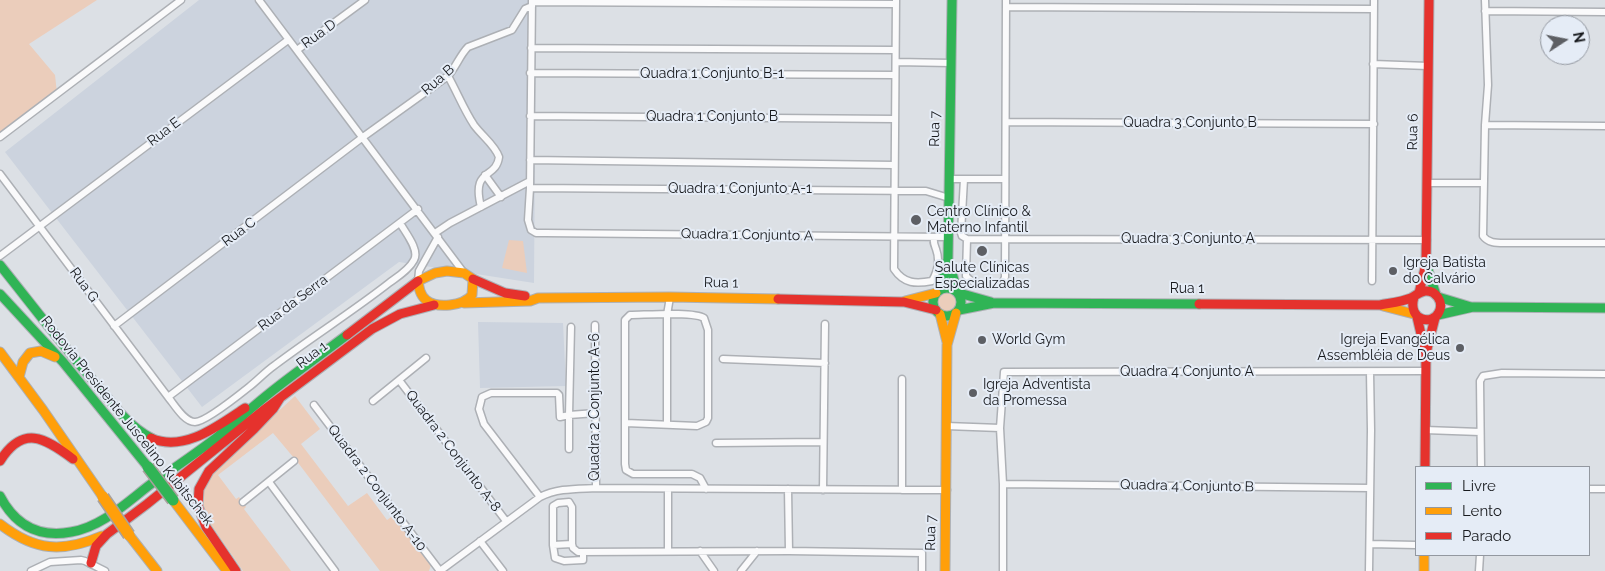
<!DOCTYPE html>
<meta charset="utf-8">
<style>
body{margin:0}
#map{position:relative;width:1605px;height:571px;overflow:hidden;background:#dce0e5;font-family:Raleway,sans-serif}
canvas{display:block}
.legend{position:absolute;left:1415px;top:466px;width:175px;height:90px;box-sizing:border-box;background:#e5ecf6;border:1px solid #9398a0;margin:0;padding:6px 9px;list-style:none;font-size:15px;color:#181a1e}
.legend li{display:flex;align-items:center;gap:10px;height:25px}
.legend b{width:25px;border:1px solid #9398a0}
.north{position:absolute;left:1540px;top:15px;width:50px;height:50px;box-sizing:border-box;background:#e5ecf6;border:1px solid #9398a0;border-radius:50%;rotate:79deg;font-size:14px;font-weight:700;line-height:20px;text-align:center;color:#181a1e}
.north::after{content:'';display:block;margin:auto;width:18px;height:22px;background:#5d5f64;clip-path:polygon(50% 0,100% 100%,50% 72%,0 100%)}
</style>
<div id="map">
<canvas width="1605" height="571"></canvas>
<ul class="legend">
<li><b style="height:6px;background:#30b455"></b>Livre</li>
<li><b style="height:6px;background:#ff9f0a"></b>Lento</li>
<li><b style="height:6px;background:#e5322d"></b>Parado</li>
</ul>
<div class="north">N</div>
</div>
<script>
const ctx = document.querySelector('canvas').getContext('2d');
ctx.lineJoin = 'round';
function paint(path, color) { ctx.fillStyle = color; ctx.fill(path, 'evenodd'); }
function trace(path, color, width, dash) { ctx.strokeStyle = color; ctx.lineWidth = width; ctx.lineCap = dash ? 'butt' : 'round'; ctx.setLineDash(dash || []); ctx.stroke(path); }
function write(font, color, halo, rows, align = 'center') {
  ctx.font = font + ' Raleway,sans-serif'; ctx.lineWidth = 4; ctx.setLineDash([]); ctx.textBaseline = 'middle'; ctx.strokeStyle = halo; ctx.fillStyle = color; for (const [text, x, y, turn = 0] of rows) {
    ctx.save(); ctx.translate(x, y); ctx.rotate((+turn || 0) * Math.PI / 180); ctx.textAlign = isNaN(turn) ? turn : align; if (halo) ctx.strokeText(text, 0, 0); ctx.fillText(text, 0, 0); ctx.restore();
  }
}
const built = new Path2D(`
 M199,0H536L534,283L399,262L202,407L5,152Z
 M478,322L563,323L566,386L480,388Z`);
const green = new Path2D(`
 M0,0H97L29,44L55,75L57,93L0,135Z
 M509,240L523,241L527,273L502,268Z
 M935 301a12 12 0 1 1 24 0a12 12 0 1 1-24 0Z
 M295,396L320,429L301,444L348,506L367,493L387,520L394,515L431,565L429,571H380L299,464L273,433L218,475L236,499L239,497L246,507L244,509L291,571H243L207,519L201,499L202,491L214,470Z`);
const street = new Path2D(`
 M259,0L464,273
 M532,0L530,188L528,220L531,230L536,233H545L948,237
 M896,0L894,269C904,284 916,284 932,281C938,271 940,260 936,249C934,244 933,242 934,237
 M1485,0L1488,85L1485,125L1483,236C1488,243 1496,243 1504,243H1605
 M532,2L896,4
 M1006,7L1374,9
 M1485,11L1605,12
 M531,48L895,50
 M297,50L365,0
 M896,62L951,63
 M1373,64L1428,66
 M530,73L895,75
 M448,76C457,92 464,110 474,125C482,136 495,145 499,157C496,180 471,167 481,207
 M530,116L895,119
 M1006,122L1374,124
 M1485,125L1605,126
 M0,137L181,0
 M530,160L894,165
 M0,174L168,397C174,404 184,422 195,422C205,422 239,395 249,387C258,380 265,372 275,365C312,337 352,312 389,283C397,277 409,270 414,260C420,250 405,232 400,223
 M485,175L501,197
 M949,179H1005
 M964,179L961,233L962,236L967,239L1427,240
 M1427,183H1484
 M530,188L926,191L949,198
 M435,233L450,223L530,181
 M967,239L966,276C974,286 992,285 1003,282L1005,277L1006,0
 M0,256L288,40
 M418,281L419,271L438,237
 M1372,281L1374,0
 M595,325L596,488
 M114,326L363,137L448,76C456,67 460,55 468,47L512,30L525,9L532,6
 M571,327L569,415L596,413
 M723,359L825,363
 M399,380L506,521
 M168,397L418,209
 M373,401L426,358
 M314,405L440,571
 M626,423L697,426L706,422L708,418V330L704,318C693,311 645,315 630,315L625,320V464L626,470L633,474H692L700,478L706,489
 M667,424V315L670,297
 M946,426L1000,428
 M1425,430L1480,432
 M716,443L823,442
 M1481,467L1480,381L1483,376L1502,373L1605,374
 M269,482L335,571
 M1003,484L1370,488
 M788,489L789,551
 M1589,489H1605
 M823,490L825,324
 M902,490V379
 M540,497L484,424L479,409L482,397L491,393H557L559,395L560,417L569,415V449
 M243,502L294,461
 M480,541L503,571
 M572,544L553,545L555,558L564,561L583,560V552
 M1370,544L1416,545
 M553,545V506L558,503L569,502L572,507V544L573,548L578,552L789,551L922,553V571
 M668,551V489
 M700,551L714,571
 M31,571L50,562L81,560L85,561L105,571
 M440,571L540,497C558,488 576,489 596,488L947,490
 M741,571L757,551
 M1003,571V484L1000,428L1004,372L1426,371
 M1369,571L1371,430L1370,372
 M1479,571L1480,555`);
const fast = new Path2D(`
 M949,262L957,291
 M1426,264L1436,295
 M0,265C32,305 63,346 97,385C113,404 128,426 151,438
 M933 302a14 14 0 1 1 28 0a14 14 0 1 1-28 0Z
 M941,289L948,259L952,0
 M959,293L991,302
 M0,294L63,362L148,467
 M1438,297L1471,307
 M959,310L994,303L1199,304
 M1438,315L1473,307L1605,308
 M0,496C15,525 38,538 71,532C102,527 127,502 151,484C173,469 195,454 216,438C235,423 252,407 271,392C296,372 322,354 347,335`);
const slow = new Path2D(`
 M447,271L464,273L473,279L472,295C463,306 437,309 426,300C420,295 419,288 418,281L435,273Z
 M905,301L936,293
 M464,303L530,301L538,298L670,297L778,299
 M1383,306L1414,314
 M940,314L947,342
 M0,352L43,410L103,497
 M19,377L23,362L30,353L41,351L55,357
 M173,500L227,571
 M0,524C35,551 62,553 102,536
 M129,535L157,571
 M1424,555V571
 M945,571L947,345L956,313`);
const jam = new Path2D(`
 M473,279L505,293L525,296
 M1419,293L1426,264L1429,0
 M778,299L904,302L936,310
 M1199,304L1380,305C1390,303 1401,302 1411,298C1415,296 1419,292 1425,291C1436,290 1444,302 1439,312C1433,326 1407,321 1414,297
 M1417,317L1425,351
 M347,335L418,281
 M151,438C184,453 219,425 245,408
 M0,461C23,425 44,437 73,459
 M1425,467L1426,353L1435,318
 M91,563L96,546L107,534L147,504L265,409L372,329L400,314L434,305
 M236,571L206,527L198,506L199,489L209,471L254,429L273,409L280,398`);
const fastBridge = new Path2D(`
 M148,467L173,500`);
const slowBridge = new Path2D(`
 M103,497L129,535`);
const markers = [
 [916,220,6,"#5d5f64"],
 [982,251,6,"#5d5f64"],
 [1393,271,5,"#5d5f64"],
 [982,340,5,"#5d5f64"],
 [1460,348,5,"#5d5f64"],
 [973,393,5,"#5d5f64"]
];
const streetNames = [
 ["Rua D",319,34,-36],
 ["Quadra 1 Conjunto B-1",712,74],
 ["Rua B",438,80,-41],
 ["Quadra 1 Conjunto B",712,117],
 ["Quadra 3 Conjunto B",1190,123],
 ["Rua 7",935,129,-89],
 ["Rua E",164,132,-37],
 ["Rua 6",1413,132,-89],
 ["Quadra 1 Conjunto A-1",740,189],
 ["Rua C",239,232,-37],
 ["Quadra 1 Conjunto A",747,235,1],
 ["Quadra 3 Conjunto A",1188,239],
 ["Rua 1",721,283,1],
 ["Rua G",84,285,54],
 ["Rua 1",1187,289],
 ["Rua da Serra",293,303,-37],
 ["Rua 1",312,355,-37],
 ["Quadra 4 Conjunto A",1187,372],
 ["Quadra 2 Conjunto A-6",595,407,-90],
 ["Rodovia Presidente Juscelino Kubitschek",127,421,51],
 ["Quadra 2 Conjunto A-8",453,451,53],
 ["Quadra 4 Conjunto B",1187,486,1],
 ["Quadra 2 Conjunto A-10",377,488,53],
 ["Rua 7",931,533,-89]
];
const poiNames = [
 ["Centro Clínico &",927,212],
 ["Materno Infantil",927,228],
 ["Igreja Batista",1403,263],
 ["do Calvário",1403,279],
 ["Salute Clínicas",982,268,"center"],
 ["Especializadas",982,284,"center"],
 ["World Gym",992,340],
 ["Igreja Evangélica",1450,340,"right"],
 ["Assembléia de Deus",1450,356,"right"],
 ["Igreja Adventista",983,385],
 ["da Promessa",983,401]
];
paint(built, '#ccd3de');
paint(green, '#ebcdbb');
trace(street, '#adb0b5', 9);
trace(fast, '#adb0b5', 11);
trace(slow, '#adb0b5', 11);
trace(jam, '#adb0b5', 11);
trace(street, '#fafafb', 6);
trace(fast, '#30b455', 9);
trace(slow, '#ff9f0a', 9);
trace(jam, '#e5322d', 9);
trace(fastBridge, '#a8a19d', 14, []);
trace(slowBridge, '#a8a19d', 14, []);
trace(fastBridge, '#30b455', 11);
trace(slowBridge, '#ff9f0a', 11);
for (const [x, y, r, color] of markers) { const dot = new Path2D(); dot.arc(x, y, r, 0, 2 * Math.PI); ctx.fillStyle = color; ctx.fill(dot); trace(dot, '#e5ecf6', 2); }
write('14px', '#181a1e', '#e5ecf6', streetNames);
write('14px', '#181a1e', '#e5ecf6', poiNames, 'left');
</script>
